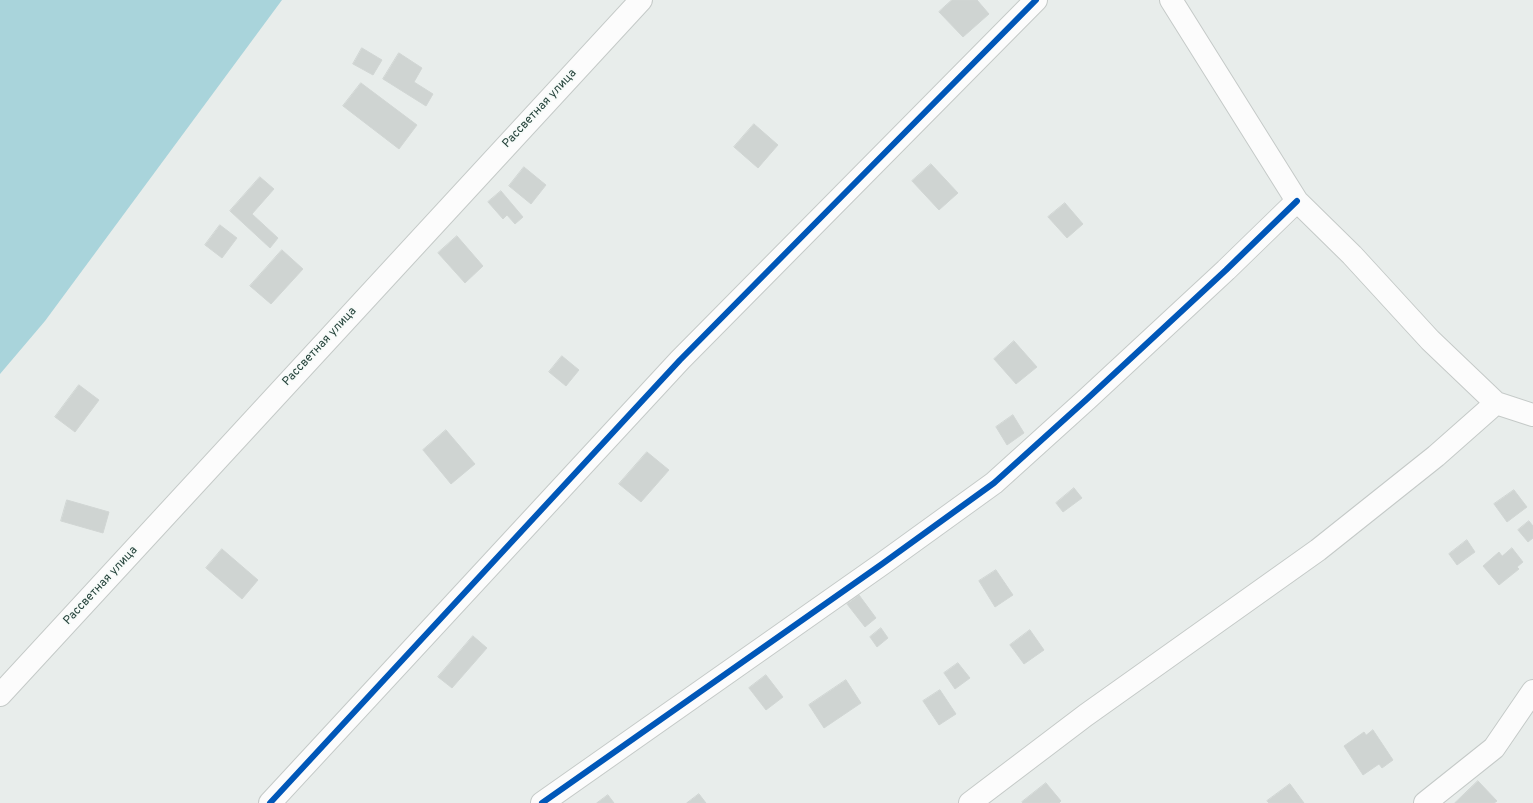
<!DOCTYPE html>
<meta charset="utf-8">
<style>
body{margin:0}
canvas{display:block;background:#e8edeb}
</style>
<canvas width="1533" height="803"></canvas>
<script>
const ctx = document.querySelector('canvas').getContext('2d');
ctx.lineJoin = 'round';
function paint(path, color) { ctx.fillStyle = color; ctx.fill(path, 'evenodd'); }
function trace(path, color, width, dash) { ctx.strokeStyle = color; ctx.lineWidth = width; ctx.lineCap = dash ? 'butt' : 'round'; ctx.setLineDash(dash || []); ctx.stroke(path); }
function write(font, color, halo, rows, align = 'center') {
  ctx.font = font + ' Overpass,sans-serif'; ctx.lineWidth = 3.5; ctx.setLineDash([]); ctx.textBaseline = 'middle'; ctx.strokeStyle = halo; ctx.fillStyle = color; for (const [text, x, y, turn = 0] of rows) {
    ctx.save(); ctx.translate(x, y); ctx.rotate((+turn || 0) * Math.PI / 180); ctx.textAlign = isNaN(turn) ? turn : align; if (halo) ctx.strokeText(text, 0, 0); ctx.fillText(text, 0, 0); ctx.restore();
  }
}
const water = new Path2D(`
 M0,0H282L45,321L0,374Z`);
const building = new Path2D(`
 M952,0H977L989,14L963,37L939,12Z
 M362,48L382,60L373,75L353,64Z
 M399,53L422,68L414,82L433,94L426,106L383,79Z
 M361,83L417,125L399,149L343,106Z
 M754,124L778,145L758,168L734,147Z
 M931,164L958,193L939,210L912,181Z
 M524,167L546,185L531,204L509,186Z
 M260,177L274,189L252,214L278,238L270,248L230,211Z
 M501,191L523,217L515,224L507,215L503,219L488,202Z
 M1065,203L1083,224L1067,238L1048,217Z
 M220,225L237,238L222,258L205,245Z
 M457,236L483,266L465,283L438,253Z
 M282,250L303,269L271,304L250,286Z
 M1014,341L1037,367L1016,384L994,359Z
 M562,356L579,370L566,386L549,372Z
 M79,385L99,400L75,432L55,417Z
 M1013,415L1024,433L1007,445L996,427Z
 M446,430L475,464L451,484L423,450Z
 M647,452L669,470L641,502L619,484Z
 M1074,488L1082,498L1063,512L1056,503Z
 M1514,490L1527,507L1507,522L1494,504Z
 M67,500L109,512L103,533L61,521Z
 M1529,521L1533,526V538L1528,542L1518,530Z
 M1467,540L1475,552L1457,565L1449,554Z
 M1512,548L1523,562L1517,567L1519,569L1499,585L1483,566L1499,552L1502,556Z
 M222,549L258,580L242,599L206,568Z
 M996,570L1013,595L995,607L979,581Z
 M859,595L876,618L865,627L847,604Z
 M881,628L888,638L877,647L870,637Z
 M1030,630L1044,650L1024,664L1010,645Z
 M473,636L487,648L452,688L438,677Z
 M958,663L970,678L955,689L944,673Z
 M766,675L783,697L766,710L749,688Z
 M846,680L861,703L824,728L809,705Z
 M940,690L956,714L939,725L923,701Z
 M1373,730L1393,760L1382,768L1379,764L1363,775L1344,746L1364,732L1366,735Z
 M1478,781L1497,801L1494,803H1455Z
 M1046,783L1061,801L1059,803H1023L1022,802Z
 M1290,784L1304,803H1269L1267,801Z
 M699,794L706,803H687Z
 M608,795L614,803H597Z`);
const street = new Path2D(`
 M1171,0L1297,201L1352,255L1430,340L1496,403L1533,415
 M0,695L641,0
 M270,803L680,360L1036,0
 M542,803L882,564L994,483L1087,399L1226,270L1297,201
 M970,803L1086,715L1318,550L1436,456L1496,403
 M1425,803L1494,748L1533,691`);
const cycleway = new Path2D(`
 M270,803L680,360L1036,0
 M542,803L882,564L994,483L1087,399L1226,270L1297,201`);
const streetNames = [
 ["Рассветная улица",540,109,-47],
 ["Рассветная улица",320,347,-47],
 ["Рассветная улица",101,586,-47]
];
paint(water, '#a9d4db');
paint(building, '#cfd4d2');
trace(building, '#d1d6d4', 1);
trace(street, '#c5cac8', 24);
trace(street, '#fcfcfc', 22);
trace(cycleway, '#0057b8', 6);
write('12px', '#24423a', '#f7fbf9', streetNames);
</script>
